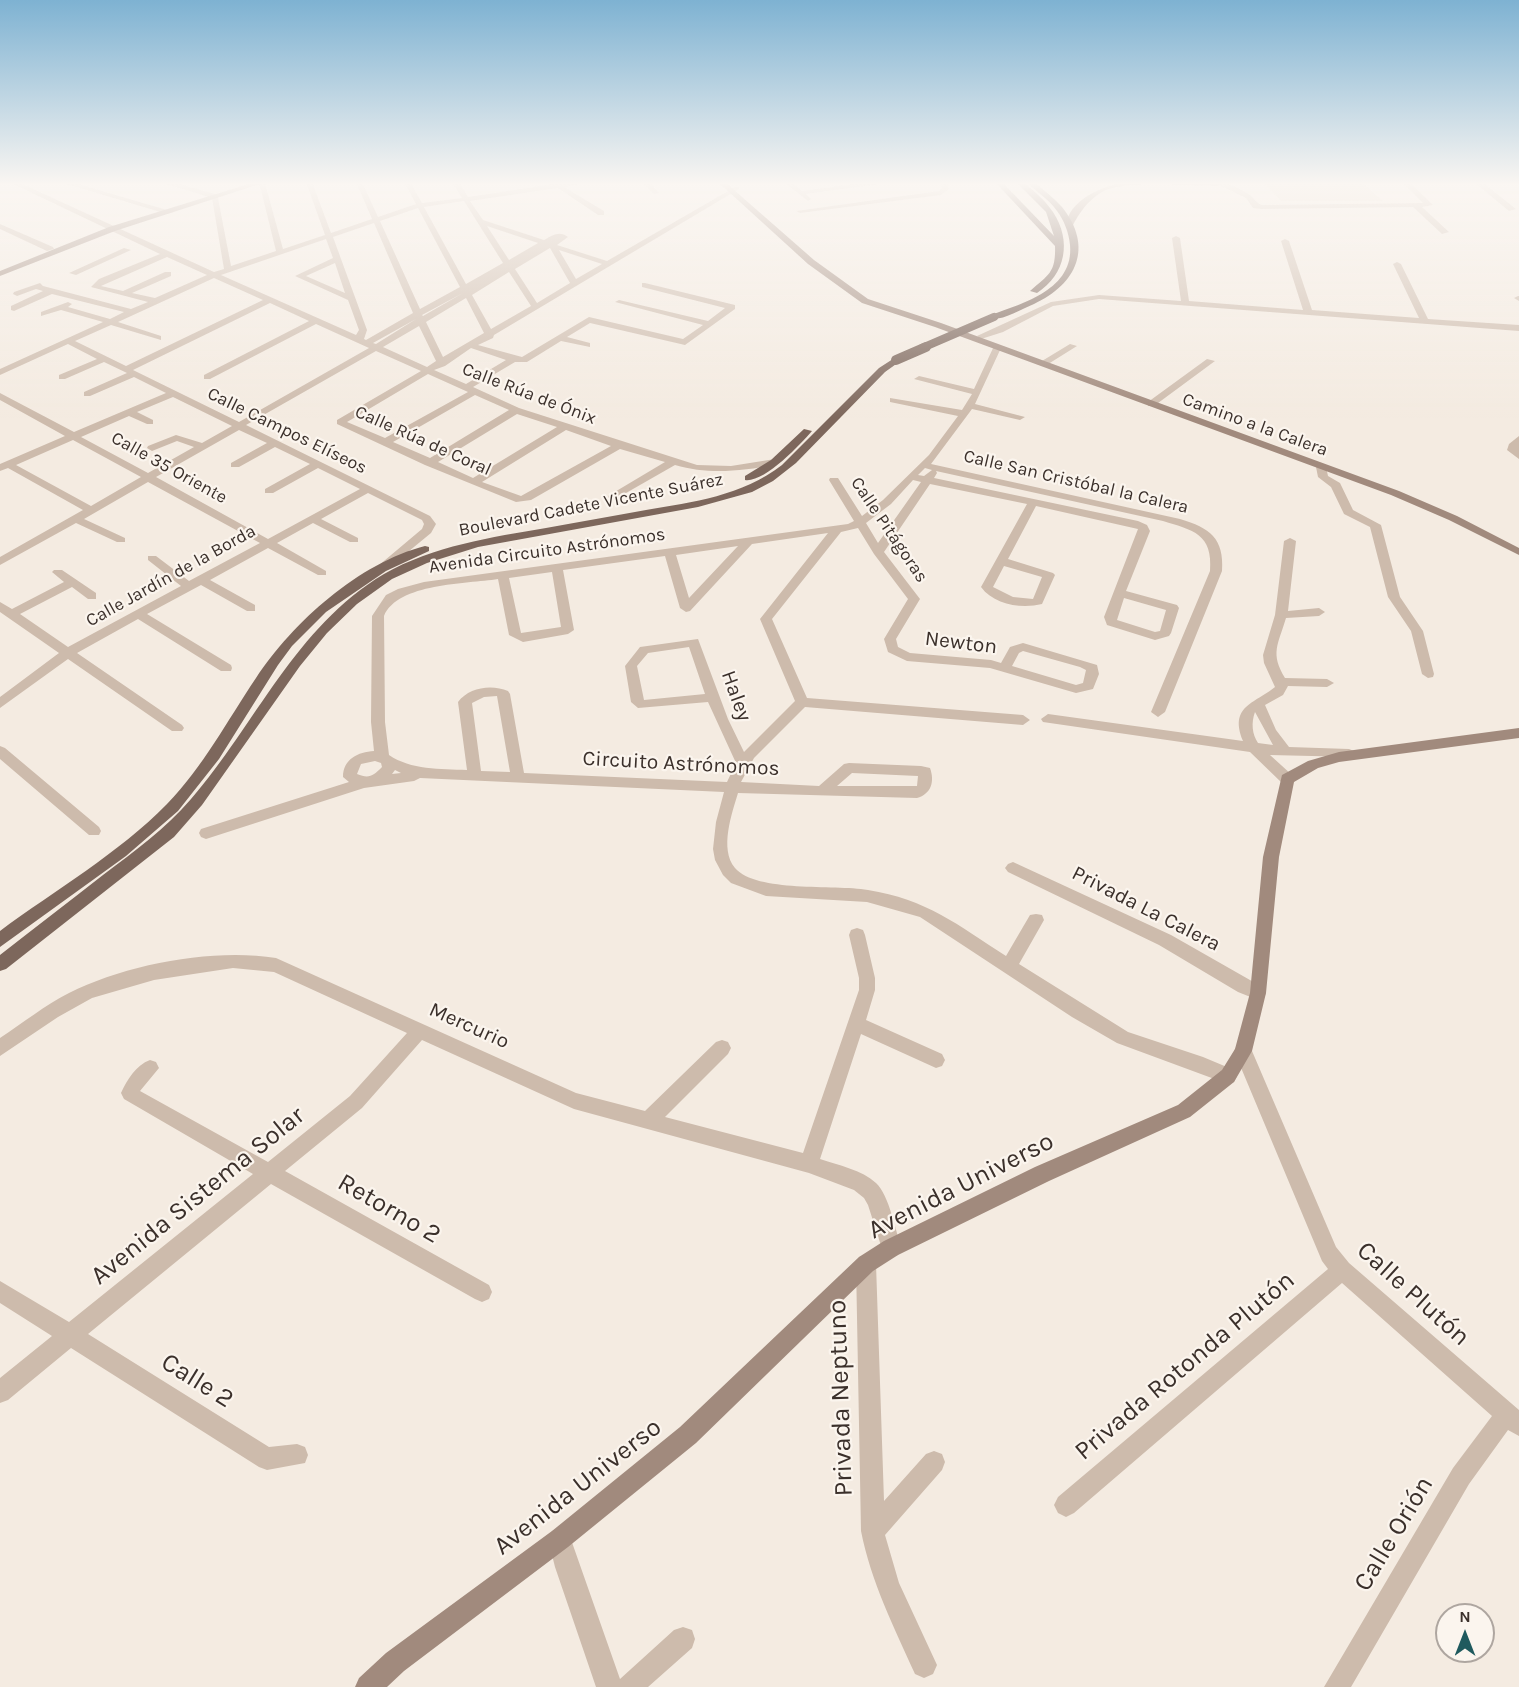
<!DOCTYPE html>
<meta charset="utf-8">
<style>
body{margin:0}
#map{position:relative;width:1519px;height:1687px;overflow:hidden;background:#f4ebe1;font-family:Karla,sans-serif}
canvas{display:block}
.north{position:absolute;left:1435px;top:1603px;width:60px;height:60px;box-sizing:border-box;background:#fbf5ee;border:2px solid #aea6a0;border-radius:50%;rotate:0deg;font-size:16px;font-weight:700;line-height:24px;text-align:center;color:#3b302b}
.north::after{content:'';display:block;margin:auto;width:21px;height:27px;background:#1f5a5e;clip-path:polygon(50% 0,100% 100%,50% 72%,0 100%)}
</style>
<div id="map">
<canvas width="1519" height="1687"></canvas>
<div class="north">N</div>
</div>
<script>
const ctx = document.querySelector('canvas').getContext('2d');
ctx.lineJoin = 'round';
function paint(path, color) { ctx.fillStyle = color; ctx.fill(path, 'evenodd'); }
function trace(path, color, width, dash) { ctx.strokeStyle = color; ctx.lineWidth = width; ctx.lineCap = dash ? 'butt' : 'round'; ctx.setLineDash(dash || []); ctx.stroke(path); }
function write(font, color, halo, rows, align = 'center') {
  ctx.font = font + ' Karla,sans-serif'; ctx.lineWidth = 4.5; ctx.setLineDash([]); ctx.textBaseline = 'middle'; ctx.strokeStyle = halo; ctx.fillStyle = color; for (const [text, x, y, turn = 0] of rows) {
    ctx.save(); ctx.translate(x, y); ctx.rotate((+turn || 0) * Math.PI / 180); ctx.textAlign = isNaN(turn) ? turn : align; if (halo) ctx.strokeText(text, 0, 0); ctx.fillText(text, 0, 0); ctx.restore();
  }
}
const plaza = new Path2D(`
 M1263,182H1361L1383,201H1281Z`);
const street = new Path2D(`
 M9,182H18L214,272L224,269L212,198L160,182H172L215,194L218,198L231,266L276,251L259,182L265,183L283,249L325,235L306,182H312L331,233L372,219L356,182H362L378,217L416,204L404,182H410L422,203L462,198L452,182H459L468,197L554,184L553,182H588L564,187L604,211V215H598L558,188L470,201L483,220L544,240C552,236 559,230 568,237L557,245L607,261L735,187H739V189L494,335L493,338L478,345L522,357L589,317L683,339L703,325L615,302L619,300L708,321L725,308L642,287V283H645L735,305V309L685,345L590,323L567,337L590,343V347L561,341L527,362H515L473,387L519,408L697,465L731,466L775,459L780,462L775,465C740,471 709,475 675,465L612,501L608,500V496L665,462L620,449L531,500L516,502L425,465L337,424V420L421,371L376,351L246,425L430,516L436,524L431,533L386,570H378V566L422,529L424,524L422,520L368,493L321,519L358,538V542H350L313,523L277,543L326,571V575H318L268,548L210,580L255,605V611H247L201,585L147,614L231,665L232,668L231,671H221L138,619L77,653L182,725L184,728L182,731H172L68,659L0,708V697L59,653L0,612V602L12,609L64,582L52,572L54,570H62L96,593V599H88L72,587L20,614L68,647L181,586L148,560V556H156L189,581L260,543L148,482L84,519L125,538V542H117L76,523L0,565V557L83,510L8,468L0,471V464L65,436L0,400V393L74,432L166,393L134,377L90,396H84V392L127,373L104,362L65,379H59V375L97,359L68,344L0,375V369L103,322L61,310L41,316V312L68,302L72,304L68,307L110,319L124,312L52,294L14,311L11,310V306L43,291L36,289L17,296L13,294L14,292L40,283L43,286L131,309L148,302L91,287L99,279L160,254ZM464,201L503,263L466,284L424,207ZM418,208L460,287L420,309L380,221ZM374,223L413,313L366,340L364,339L367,330L333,237ZM487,226L538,243L509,260ZM326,239L333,258L295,276L348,300L359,330L356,335L221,275ZM550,248L570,283L537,303L515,269ZM559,250L602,264L576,279ZM167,257L207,275L155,298L132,293L171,276V272H165L123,291L101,286ZM335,263L345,293L306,276ZM509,272L531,306L491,329L472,295ZM214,278L263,300L126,366L75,341L111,325L161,340V336L118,322ZM463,293L423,316L422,315ZM466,298L484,333L443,357L426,322ZM270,303L309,321L204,375V379H210L316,324L369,348L239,422L133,370ZM416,319L376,344L373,343ZM419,326L436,361L427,367L383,347ZM471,348L506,360L466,384L434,370L445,366ZM428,374L468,392L385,438L347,422ZM475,395L509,410L430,458L393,442ZM173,397L232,426L202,443L176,435L148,446L147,448L152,451L177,441L194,447L148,473L81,437L129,416L147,424H153V420L137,412ZM517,414L557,427L473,478L438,462ZM239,430L267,443L231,463V467H239L275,447L310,464L265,489V493H273L318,468L360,489L268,539L156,477ZM566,430L611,446L521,496L482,482ZM73,440L141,477L91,506L16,465Z
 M60,182H71L174,212L167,214Z
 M642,182H649L659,193L654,194Z
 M784,182H791L802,191L871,182H892L806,194L811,199L808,201Z
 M941,182H947L949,189L941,195L800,213L796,211L939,191L942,188Z
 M1213,182C1225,182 1241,188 1251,196C1255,199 1256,203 1262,205L1423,203L1402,182H1409L1433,205L1422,207L1449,232L1442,234L1413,207L1262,209L1253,208L1246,198Z
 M1474,182H1482L1516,209L1509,211Z
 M0,224L53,247L54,249L47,251L0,229Z
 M1176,236L1180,238L1189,301L1303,310L1281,241L1285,239L1289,241L1312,310L1419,318L1393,264L1397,262L1401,264L1428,319L1519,325V331L1099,299L1053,306L1003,332L981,339L977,336L1051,302L1099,295L1181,301L1172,238Z
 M124,248L131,250L76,275L69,273Z
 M1518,296H1519V301L1514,298Z
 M1070,344L1077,346L1045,366L1037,364Z
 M994,346L1001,348L975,404L1025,417L1020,420L972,409L931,464L1180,519C1210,528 1224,538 1222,571L1165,712L1158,717L1151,712L1210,571C1213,534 1193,530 1163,521L936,471L937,473L934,478L1138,521L1147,525L1150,531L1126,591L1177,605L1179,608L1171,633L1169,636L1155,640L1107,625L1104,617L1138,529L1036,506L1008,559L1053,573L1055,575L1042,604C1022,609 994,605 981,587L1027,504L930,484L884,552L920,599L896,639L898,647L910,653L991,660L1001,663L1010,647L1023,643L1097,665L1099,674L1093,689L1076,693L990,668L907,661L888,652L884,639L908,599L874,554L858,528L841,532L772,619L807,698L1023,715L1030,720L1023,725L805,707L754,758L741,782L819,786L844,764L849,763L921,766L930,768C935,782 931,794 917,798L738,793C732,813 719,849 735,868C757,893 833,884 868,890C926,899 958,925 1006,956L1030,915L1036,914L1042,915L1044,920L1019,964L1128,1032L1203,1057L1234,1070L1237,1076L1234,1082L1228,1084L1117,1043L1072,1017L920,917L867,902L766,896L731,883L723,875L715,860L713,849L716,822L724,792L420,778L414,781L364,788L206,839L201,837L199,833L201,829L349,782L343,777C343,759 358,752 374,751L371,722L372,616L386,595L398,589L424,582L848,524L854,521L829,480L830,478H838L862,516L883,500L929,455L958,416L890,402V398L962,410L972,394L914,379L919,376L974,389ZM925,468L932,470L924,476L918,475ZM913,480L921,482L878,543L866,523L891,504ZM828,533L760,619L795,701L744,752L728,719L698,639L640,647L625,666L631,702L638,708L708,702L736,763L727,782L524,773L510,694L508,691C492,684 469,687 458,702L467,770C440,769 411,770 389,755L385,722L384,616C398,583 466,584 498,579L509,635L523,642L568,634L574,630L563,570L665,556L680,608L686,612L690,611L752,544ZM738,546L689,598L676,555ZM1004,566L1042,577L1033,599L1013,597L993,587ZM552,572L561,627L521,633L509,578ZM1124,598L1166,610L1160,631L1155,632L1117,620ZM689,647L705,694L644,700L637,666L648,653ZM1023,651L1080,667L1086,670L1083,683L1076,685L1012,666L1019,653ZM497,696L510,772L481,771L472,703L484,697ZM375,761L381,763L382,767C373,776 369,779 357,774L361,764ZM395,770L401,773L392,774ZM852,773L918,776L917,786H837Z
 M1207,359L1215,361L1154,406H1148V402Z
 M1519,436V459L1507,450L1509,444Z
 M1321,464L1326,467L1328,476L1340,483L1353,510L1381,525L1400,597L1423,631L1434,674L1433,677L1428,678L1422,674L1411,631L1388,597L1370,527L1344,514L1331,487L1318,477L1316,467Z
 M1290,538L1296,541L1288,611L1319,608L1325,612L1319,616L1286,618C1278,645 1270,653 1285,678L1327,679L1334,683L1327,687L1288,686L1283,695L1265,705L1276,730L1289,747L1349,749L1354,751L1356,754L1354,757L1270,755L1292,775L1294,779L1287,784L1282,783L1250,752L1043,722L1041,719L1048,714L1243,741C1229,706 1254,704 1275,687L1264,663L1263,655L1275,615L1284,541ZM1255,712L1273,745L1258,743C1252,734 1251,723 1255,712Z
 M0,746L5,748L99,827L101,831L99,835H89L0,759Z
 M1013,862L1171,935L1264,988L1266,993L1264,998L1258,1000L1238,992L1159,945L1008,872L1005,868L1008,864Z
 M857,928L863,930L865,935L875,978V990L866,1020L942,1054L945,1060L942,1066L936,1068L861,1034L820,1159C838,1165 862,1170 876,1183C889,1195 896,1231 901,1248L898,1255L891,1258L884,1255L868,1205L864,1198L854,1190L809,1173L574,1109L422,1040L362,1108L285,1171L489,1285L492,1292L489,1299L482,1302L475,1299L271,1184L88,1334L269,1447L297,1444L305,1447L308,1455L305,1463L267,1470L259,1467L71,1348L8,1400L0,1403V1378L52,1336L0,1303V1281L69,1322L253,1174L124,1099L121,1093C127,1080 136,1065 150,1060L156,1062L159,1068L140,1091L268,1162L350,1096L407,1033L274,972L233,968L154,980L92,998L58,1017L0,1056V1038C23,1023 45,1005 69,993C127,964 213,948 276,958L576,1093L645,1111L716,1042L722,1040L728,1042L731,1048L728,1054L665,1117L803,1153L859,990V978L849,935L851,930Z
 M1243,1043L1249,1045L1252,1051L1336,1247L1349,1263L1519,1410V1436L1508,1430L1469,1484L1351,1687H1324L1453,1468L1492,1416L1342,1283L1074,1513L1066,1517L1058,1513L1054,1505L1058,1497L1328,1269L1322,1261L1234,1051L1237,1045Z
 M866,1254L873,1257L876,1264L884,1501L926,1454L934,1451L942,1454L945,1462L942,1470L885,1535L899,1583L937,1665L933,1674L924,1678L915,1674C894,1627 871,1582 861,1531L856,1264L859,1257Z
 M560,1527L568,1531L620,1679L674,1630L683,1627L692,1630L695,1639L692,1648L648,1687H596L555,1567L548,1539L552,1531Z`);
const secondary = new Path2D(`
 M255,182H266L115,231L0,276V271L109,227Z
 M718,182H725L814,260L868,299L941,323L1399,491L1457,516L1519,548V555L1449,520L1391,495L935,327L862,303L808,264Z
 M1127,182H1219L1221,184L1218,186C1190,186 1125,179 1102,192C1088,200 1079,213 1072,227H1066C1067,200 1104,185 1127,182Z
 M1519,728V738L1339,762L1318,768L1294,782L1279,857L1266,993L1252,1051L1234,1082L1190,1117L1049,1181L898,1255L873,1271L696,1443L568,1547L404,1671L387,1687H355L359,1678L386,1653L552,1531L680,1427L859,1257L884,1241L1035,1167L1178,1105L1222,1070L1235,1049L1250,993L1263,857L1282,775L1308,761L1339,752Z`);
const primary = new Path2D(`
 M995,182H1002L1054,236L1046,212L1016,182H1023C1034,191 1045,200 1053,212C1072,241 1066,274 1037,293L1030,291C1048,275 1056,273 1055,246Z
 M1027,182H1034C1044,190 1054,198 1062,207C1094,247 1077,284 1034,304C1022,309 1004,320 991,319V315C1024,303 1074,289 1070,245C1069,233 1064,220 1057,211C1049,199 1036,192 1027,182Z
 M896,357L900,360L899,362L885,372L796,463L773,481L752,492L698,507L478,547L427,563L392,579L357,604L327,633L300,666L202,805L174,837L6,969L0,971V955C34,928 69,902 103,875C135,851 165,829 191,799C256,724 295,627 384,574C433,546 492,537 546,528C579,522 613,516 646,510C693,502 742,496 782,465L879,368Z
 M804,429L812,431C800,445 764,483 745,480V476L771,460Z
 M425,546L429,547V551L386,571L326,612L292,646L278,665L219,759L178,811L126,856L0,947V931C55,890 118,854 167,804C203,767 227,721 256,678C293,622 359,563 425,546Z`);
const primaryBridgeFar1 = new Path2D(`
 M922,348L994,317`);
const primaryBridge = new Path2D(`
 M896,360L926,347`);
const farStreetnames = [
 ["Calle Rúa de Ónix",529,394,21],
 ["Camino a la Calera",1255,425,20],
 ["Calle Campos Elíseos",287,431,26],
 ["Calle Rúa de Coral",423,441,24],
 ["Calle 35 Oriente",169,468,29],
 ["Calle San Cristóbal la Calera",1076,482,13],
 ["Boulevard Cadete Vicente Suárez",591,505,-11],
 ["Calle Pitágoras",889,530,56],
 ["Avenida Circuito Astrónomos",547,551,-8],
 ["Calle Jardín de la Borda",171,576,-29]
];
const streetNames = [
 ["Newton",961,643,7],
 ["Haley",736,696,70],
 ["Circuito Astrónomos",681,764,3],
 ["Privada La Calera",1146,909,27],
 ["Mercurio",469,1026,24]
];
const nearStreetnames = [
 ["Avenida Universo",961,1186,-27],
 ["Avenida Sistema Solar",198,1196,-39],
 ["Retorno 2",389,1209,30],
 ["Calle Plutón",1413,1294,42],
 ["Privada Rotonda Plutón",1185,1366,-40],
 ["Calle 2",197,1381,32],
 ["Privada Neptuno",841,1398,-92],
 ["Avenida Universo",578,1487,-38],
 ["Calle Orión",1394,1534,-59]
];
paint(plaza, '#ecdcc8');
paint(street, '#cdbbac');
paint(secondary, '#a18a7d');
paint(primary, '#7d675c');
trace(primaryBridgeFar1, '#7d675c', 8);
trace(primaryBridge, '#7d675c', 10);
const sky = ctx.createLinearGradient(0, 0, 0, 418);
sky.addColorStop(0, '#7eb2d2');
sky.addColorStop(0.44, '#faf6f2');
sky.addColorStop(1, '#faf6f200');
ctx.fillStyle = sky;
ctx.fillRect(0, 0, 1519, 418);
write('18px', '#3b302b', '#fbf5ee', farStreetnames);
write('21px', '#3b302b', '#fbf5ee', streetNames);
write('26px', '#3b302b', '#fbf5ee', nearStreetnames);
</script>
